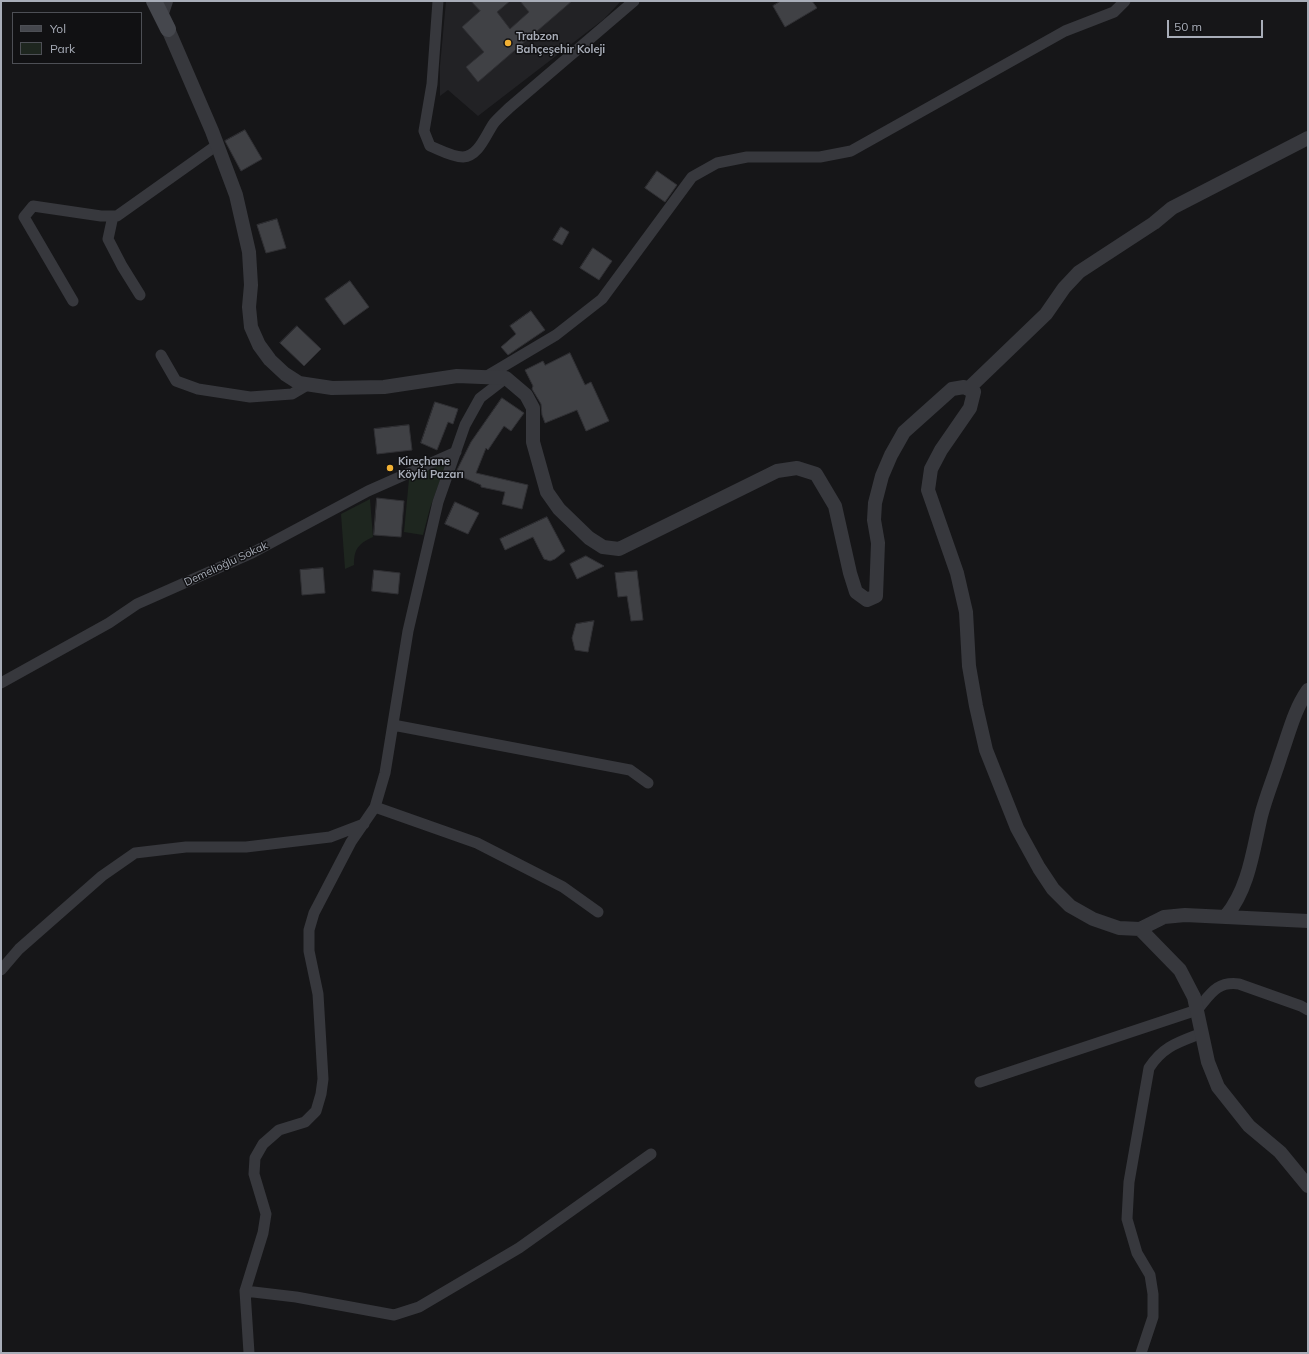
<!DOCTYPE html>
<meta charset="utf-8">
<style>
body{margin:0}
#map{position:relative;width:1309px;height:1354px;overflow:hidden;background:#161618;font-family:Mulish,sans-serif}
canvas{display:block}
.frame{position:absolute;inset:0;border:2px solid #a8adb8;pointer-events:none}
.legend{position:absolute;left:12px;top:12px;width:130px;height:52px;box-sizing:border-box;background:#111113;border:1px solid #4d4f55;margin:0;padding:5px 7px;list-style:none;font-size:12px;color:#a8adb8}
.legend li{display:flex;align-items:center;gap:8px;height:20px}
.legend b{width:20px;border:1px solid #4d4f55}
.scale{position:absolute;left:1167px;top:20px;width:96px;height:18px;box-sizing:border-box;border:2px solid #a8adb8;border-top:0;padding-left:5px;font-size:12px;line-height:14px;white-space:nowrap;color:#a8adb8;-webkit-text-stroke:3px #111113;paint-order:stroke}
</style>
<div id="map">
<canvas width="1309" height="1354"></canvas>
<div class="frame"></div>
<ul class="legend">
<li><b style="height:5px;background:#45474d"></b>Yol</li>
<li><b style="height:11px;background:#1e261f"></b>Park</li>
</ul>
<div class="scale">50 m</div>
</div>
<script>
const ctx = document.querySelector('canvas').getContext('2d');
ctx.lineJoin = 'round';
function paint(path, color) { ctx.fillStyle = color; ctx.fill(path, 'evenodd'); }
function trace(path, color, width, dash) { ctx.strokeStyle = color; ctx.lineWidth = width; ctx.lineCap = dash ? 'butt' : 'round'; ctx.setLineDash(dash || []); ctx.stroke(path); }
function write(font, color, halo, rows, align = 'center') {
  ctx.font = font + ' Mulish,sans-serif'; ctx.lineWidth = 3; ctx.setLineDash([]); ctx.textBaseline = 'middle'; ctx.strokeStyle = halo; ctx.fillStyle = color; for (const [text, x, y, turn = 0] of rows) {
    ctx.save(); ctx.translate(x, y); ctx.rotate((+turn || 0) * Math.PI / 180); ctx.textAlign = isNaN(turn) ? turn : align; if (halo) ctx.strokeText(text, 0, 0); ctx.fillText(text, 0, 0); ctx.restore();
  }
}
const built = new Path2D(`
 M446,1H621L604,19L478,116L448,90L440,96V66Z`);
const green = new Path2D(`
 M447,461L430,508L423,535L404,532L409,479Z
 M370,499L373,537C358,544 354,549 354,565L345,569L341,514Z`);
const building = new Path2D(`
 M471,1H510L497,12L510,29L529,12L520,1H572L478,82L466,67L484,52L462,27L480,11Z
 M781,1H812L817,8L785,27L773,6Z
 M245,130L262,159L241,171L225,141Z
 M657,171L677,185L665,202L645,188Z
 M277,219L286,248L266,253L257,225Z
 M561,227L569,232L562,245L553,240Z
 M593,248L612,261L599,280L580,268Z
 M350,281L369,307L344,325L325,299Z
 M531,311L545,330L508,355L501,347L516,334L510,326Z
 M297,326L321,349L304,366L280,343Z
 M570,353L585,385L591,382L609,421L586,431L577,410L545,423L542,415L541,404L532,389L533,386L525,370L543,361L545,365Z
 M502,398L524,413L511,431L504,426L488,450L486,448L476,473L528,485L522,509L502,504L505,492L481,487V485L455,474L471,442Z
 M435,402L458,409L453,424L448,422L437,450L421,443Z
 M409,425L412,450L377,454L374,429Z
 M377,498L404,501L401,537L374,535Z
 M455,502L479,513L468,534L445,524Z
 M547,517L565,551L555,559L550,561L544,559L533,537L505,550L500,539Z
 M586,556L604,566L577,579L570,564Z
 M323,568L325,593L302,595L300,570Z
 M374,570L400,573L398,594L372,591Z
 M637,571L643,620L631,621L627,596L618,597L615,573Z
 M594,621L588,652L575,650L572,638L576,624Z`);
const minor = new Path2D(`
 M438,1L432,84L424,131L430,146C440,150 452,157 463,157C479,156 486,134 494,123C498,118 504,113 509,108L634,1
 M113,216L108,239L122,266L140,295
 M73,301L24,217L33,206L101,216H117L217,145
 M161,355L176,381L198,389L250,397L292,394L309,384
 M487,376L556,335L602,299L692,177L717,163L747,157H820L851,151L1065,31L1114,12L1125,1
 M1,683L109,623L137,604L252,553L368,491L456,452
 M393,725L630,770L648,783
 M375,807L477,843L563,887L598,912
 M1,970L19,949L102,876L135,853L186,847H246L330,837L364,824
 M980,1082L1197,1010C1210,995 1216,981 1239,984L1301,1006L1308,1010
 M245,1291L296,1297L394,1315L419,1307L519,1248L651,1154
 M249,1353L245,1291L263,1233L266,1214L254,1174L255,1158L263,1144L279,1130L305,1122L316,1111L321,1094L323,1079L318,994L309,951V930L314,913L351,842L375,807L385,773L408,631L438,502L465,425L480,398L506,378
 M1141,1353L1153,1317V1294L1150,1275L1137,1253L1127,1219L1129,1182L1149,1068C1163,1046 1179,1042 1202,1033`);
const tertiary = new Path2D(`
 M161,16L166,1
 M168,29L212,131L236,195L249,252L251,285L249,307L251,327L259,345L270,360L285,374L299,383L332,388L384,387L457,376L506,378L526,395L533,408V442L547,492L559,509L589,538L603,547L619,549L777,471L797,468L816,474L835,506L850,573L856,592L867,600L876,596L878,543L874,520L875,503L882,476L891,455L904,432L952,389L964,387L974,392L970,408L941,450L931,469L928,490L957,573L966,612L969,666L976,706L986,750L1017,828L1039,868L1053,889L1070,906L1093,919L1119,928L1140,929L1164,917L1185,915L1308,921
 M968,389L1046,314L1064,288L1079,272L1154,223L1172,208L1308,138
 M1226,916C1249,888 1253,850 1261,816C1266,796 1275,775 1281,755C1289,733 1294,710 1308,690
 M1140,929L1180,970L1194,997L1208,1062L1218,1087L1249,1126L1280,1152L1308,1186`);
const secondary = new Path2D(`
 M154,1L168,29`);
const markers = [
 [508,43,4,"#f2b134"],
 [390,468,4,"#f2b134"]
];
const poiNames = [
 ["Trabzon",516,37],
 ["Bahçeşehir Koleji",516,50],
 ["Kireçhane",398,462],
 ["Köylü Pazarı",398,475]
];
const streetNames = [
 ["Demelioğlu Sokak",226,564,-25]
];
paint(built, '#222225');
paint(green, '#1e261f');
paint(building, '#404145');
trace(building, '#303034', 1);
trace(minor, '#37383d', 11);
trace(tertiary, '#37383d', 14);
trace(secondary, '#45474d', 16);
for (const [x, y, r, color] of markers) { const dot = new Path2D(); dot.arc(x, y, r, 0, 2 * Math.PI); ctx.fillStyle = color; ctx.fill(dot); trace(dot, '#111113', 1.5); }
write('bold 11px', '#a8adb8', '#111113', poiNames, 'left');
write('11px', '#a8adb8', '#111113', streetNames);
</script>
